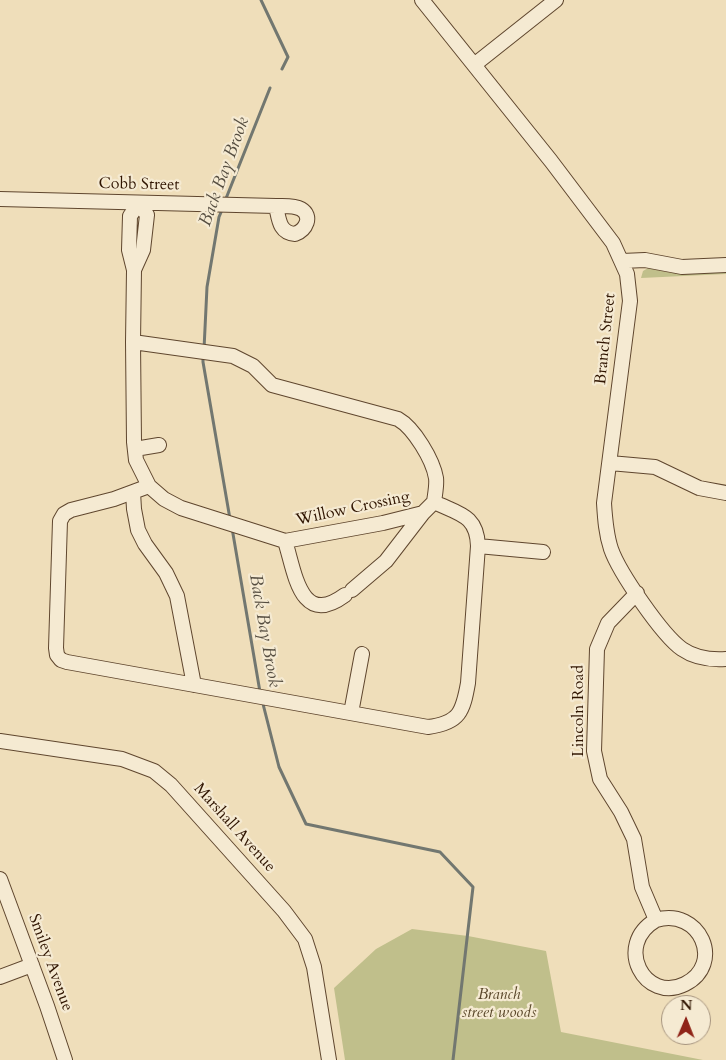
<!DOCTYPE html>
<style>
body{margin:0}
#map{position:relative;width:726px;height:1060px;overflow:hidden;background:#efdeba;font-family:Cardo,serif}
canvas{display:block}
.north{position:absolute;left:661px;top:995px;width:50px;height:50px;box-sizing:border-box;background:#f5ead2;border:1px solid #a6947e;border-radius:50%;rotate:1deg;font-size:14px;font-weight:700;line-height:20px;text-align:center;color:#2f1400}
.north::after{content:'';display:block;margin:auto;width:18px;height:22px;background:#8f2418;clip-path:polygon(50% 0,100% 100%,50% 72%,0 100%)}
</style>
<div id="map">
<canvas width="726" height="1060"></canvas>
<div class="north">N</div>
</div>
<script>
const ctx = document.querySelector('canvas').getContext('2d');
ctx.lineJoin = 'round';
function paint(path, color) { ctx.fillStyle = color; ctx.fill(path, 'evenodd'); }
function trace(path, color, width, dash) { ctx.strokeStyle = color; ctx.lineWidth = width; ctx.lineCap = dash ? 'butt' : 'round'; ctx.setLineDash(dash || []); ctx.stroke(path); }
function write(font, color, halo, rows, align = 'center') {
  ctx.font = font + ' Cardo,serif'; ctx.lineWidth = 4.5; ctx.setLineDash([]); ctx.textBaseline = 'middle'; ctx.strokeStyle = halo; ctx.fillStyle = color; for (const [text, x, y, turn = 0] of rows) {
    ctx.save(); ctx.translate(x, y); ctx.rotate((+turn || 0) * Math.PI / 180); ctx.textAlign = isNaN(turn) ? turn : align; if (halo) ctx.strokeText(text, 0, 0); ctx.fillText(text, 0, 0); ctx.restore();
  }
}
const green = new Path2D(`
 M648,268L672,273L726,270V274L641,278L643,271Z
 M412,929L468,936L546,951L561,1032L703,1060H345L334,988L376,949Z`);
const stream = new Path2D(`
 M261,0L288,57L282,69
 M225,201L270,88
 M204,349L207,287L219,217L222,210
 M203,355V362L230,519
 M232,528L260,692
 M262,700L279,767L306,824L440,852L473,887L453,1060`);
const minor = new Path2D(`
 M422,0L551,161L613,243L627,274L630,301L604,503C605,519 606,534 611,549C619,572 662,635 682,649C695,658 711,660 726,659
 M474,65L556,0
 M0,199L276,206C284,206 294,205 301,209C313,216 306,230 295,234C279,233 279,219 276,206
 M622,261L645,260L682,267L726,265
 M133,342L134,442L136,460L149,486L164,499L181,508L285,541L383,523L423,513L434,502C435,494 437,485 436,478C433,460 414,428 398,419L272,385L253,366L233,356L133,342L134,270L129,250L130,216L139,203L147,215L143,250L134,270
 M135,449L159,445
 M610,463L655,467L699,488L726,493
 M149,486L114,499L71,510L64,514L60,521L56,648L57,655L61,660L67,662L428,727C460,723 463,711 468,683L478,546C477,515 459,514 434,502
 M133,492L134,509L138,530L145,544L166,573L177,596L194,685
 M285,541C295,572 300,628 345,595
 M478,546L543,552
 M352,590L386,561L423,513
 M637,593L608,623L597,649L594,751L600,779L621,812L634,839L642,887L656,920C613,945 645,1004 685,984C725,964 700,907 656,920
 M351,713L362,654
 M0,741L122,759L154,771L171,785L284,911L305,939L314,967L329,1060
 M0,879L47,1006L65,1060
 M0,977L32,965`);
const streetNames = [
 ["Cobb Street",139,185,1],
 ["Branch Street",606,339,-84],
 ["Willow Crossing",353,509,-12],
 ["Lincoln Road",579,711,-90],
 ["Marshall Avenue",234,828,48],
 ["Smiley Avenue",50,963,70]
];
const parkNames = [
 ["Branch",499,995],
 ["street woods",499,1013]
];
const waterNames = [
 ["Back Bay Brook",225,172,-70],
 ["Back Bay Brook",264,631,80]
];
paint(green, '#c0bf8b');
trace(stream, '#727770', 3);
trace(minor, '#5f462e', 16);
trace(minor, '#f5ead2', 14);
write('16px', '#2f1400', '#f5ead2', streetNames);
write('italic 16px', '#5a472a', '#f5ead2', parkNames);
write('italic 18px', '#564e41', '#f5ead2', waterNames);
</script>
